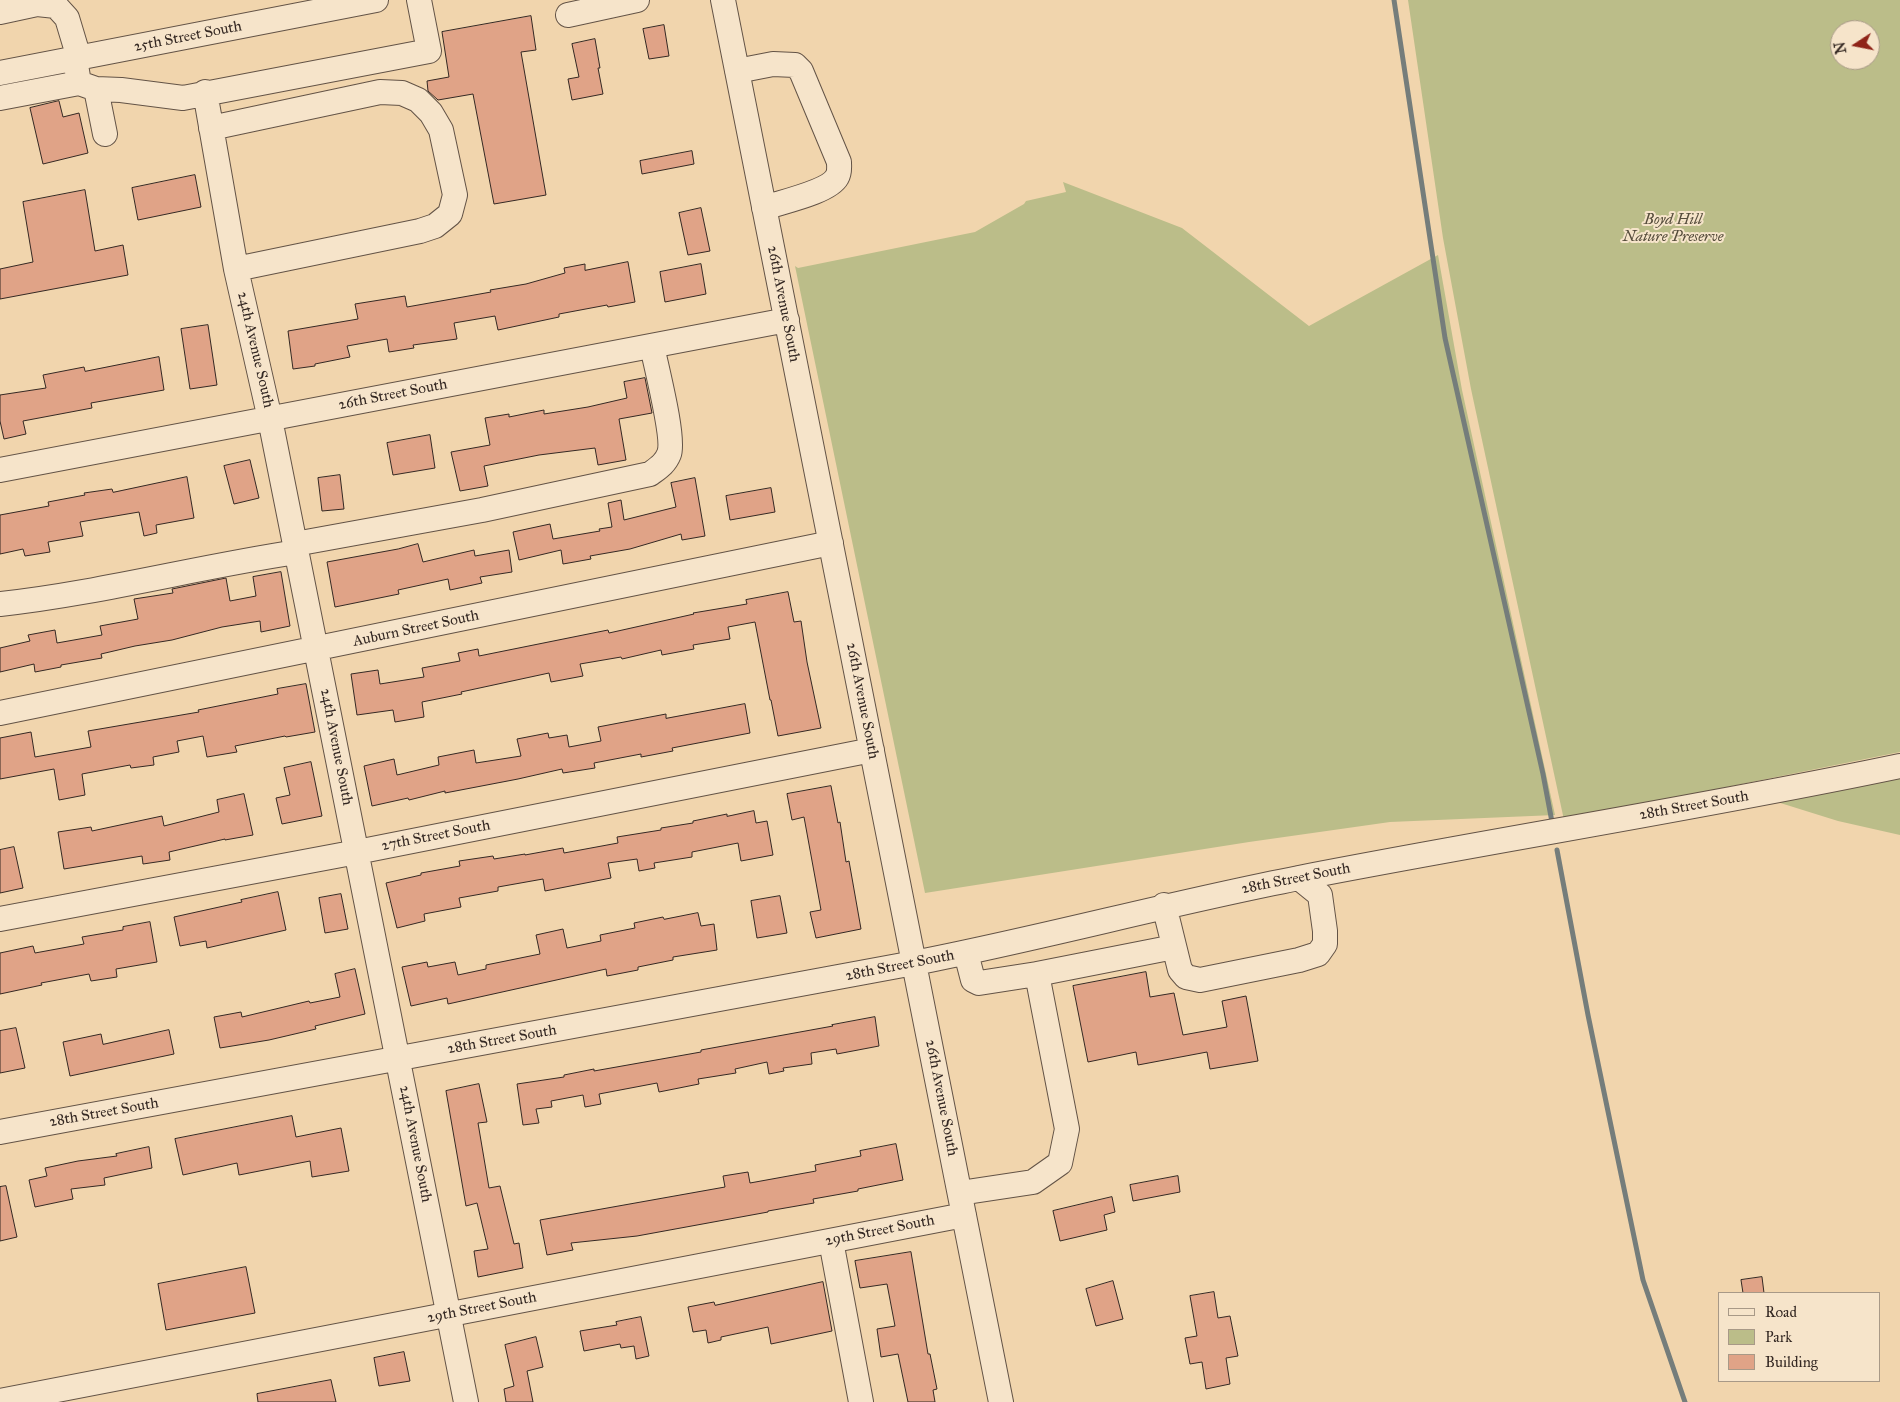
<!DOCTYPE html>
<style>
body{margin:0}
#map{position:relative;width:1900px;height:1402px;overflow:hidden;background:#f1d5ad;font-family:"IM FELL Great Primer",serif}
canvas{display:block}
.legend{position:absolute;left:1718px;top:1292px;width:162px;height:90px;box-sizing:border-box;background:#f6e4ca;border:1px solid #a89987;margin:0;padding:6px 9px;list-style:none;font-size:15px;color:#342823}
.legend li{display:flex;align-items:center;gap:10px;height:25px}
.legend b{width:25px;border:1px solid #a89987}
.north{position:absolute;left:1830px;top:20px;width:50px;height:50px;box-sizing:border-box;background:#f6e4ca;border:1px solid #a89987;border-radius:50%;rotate:259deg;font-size:14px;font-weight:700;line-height:20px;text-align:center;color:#342823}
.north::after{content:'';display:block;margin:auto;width:18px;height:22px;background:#8f2418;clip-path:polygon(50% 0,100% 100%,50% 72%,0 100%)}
</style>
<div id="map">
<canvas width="1900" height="1402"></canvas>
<ul class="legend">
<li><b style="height:6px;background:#f6e4ca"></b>Road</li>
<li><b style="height:14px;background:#bbbd89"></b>Park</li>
<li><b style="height:14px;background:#e0a387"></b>Building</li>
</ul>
<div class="north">N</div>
</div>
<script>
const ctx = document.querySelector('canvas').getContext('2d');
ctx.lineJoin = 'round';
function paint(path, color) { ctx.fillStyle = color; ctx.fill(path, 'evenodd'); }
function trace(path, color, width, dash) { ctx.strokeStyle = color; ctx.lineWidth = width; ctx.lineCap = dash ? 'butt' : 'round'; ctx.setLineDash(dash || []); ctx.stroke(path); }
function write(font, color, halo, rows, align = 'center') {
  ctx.font = font + ' "IM FELL Great Primer",serif'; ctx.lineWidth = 4; ctx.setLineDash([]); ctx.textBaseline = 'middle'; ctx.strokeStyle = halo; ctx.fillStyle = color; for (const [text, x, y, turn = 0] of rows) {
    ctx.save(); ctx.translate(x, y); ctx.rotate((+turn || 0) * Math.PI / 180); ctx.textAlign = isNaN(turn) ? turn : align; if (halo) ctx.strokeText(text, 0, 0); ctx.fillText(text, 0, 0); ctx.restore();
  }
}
const green = new Path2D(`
 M1408,0H1900V752L1564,820L1471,389L1443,238ZM1840,30H1870V60H1840Z
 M1063,182L1182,228L1309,326L1438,255L1462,390L1555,815L1390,822L1249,842L925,893L795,266L798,268L975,232L1024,204L1026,201L1066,192Z
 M1900,776V835L1838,821L1774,801Z`);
const stream = new Path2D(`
 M1394,0L1445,338L1543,774L1552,822
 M1557,850L1588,1015L1643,1280L1685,1402`);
const building = new Path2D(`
 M531,16L536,50L521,52L546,195L494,204L473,94L438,100L428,91L427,81L449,77L442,32Z
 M664,25L669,56L649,59L643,29Z
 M595,39L600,68H598L603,94L572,100L568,79L579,77L572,44Z
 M59,101L63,117L79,113L88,153L43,164L30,108Z
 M692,151L694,164L642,174L640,161Z
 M195,175L201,207L138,220L132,188Z
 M85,190L95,251L123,245L128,275L0,299V269L33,262L23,202Z
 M701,208L710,251L688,255L679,213Z
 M628,262L635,302L608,307L607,305L559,314V317L498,330L495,316L454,323L457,339L413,345L414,348L389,352L387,339L347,346L350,357L315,364V366L293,369L288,331L358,319L355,304L405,296L407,307L491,292L490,290L526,284L565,273L564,268L585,264V270Z
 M701,264L706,294L665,302L660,272Z
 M208,325L217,385L190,389L181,329Z
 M159,357L164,390L91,403L92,408L23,421L26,434L4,439L0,421V395L46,388L43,375L84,367L85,371Z
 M645,378L652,413L619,419L626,460L598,465L595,448L539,455L484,466L488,486L460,491L451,452L490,445L485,418L509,414V417L544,410V414L588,407L627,398L624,382Z
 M430,435L435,468L393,475L387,443Z
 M250,460L259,498L234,504L224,466Z
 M340,475L344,509L322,511L318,478Z
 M187,477L194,518L156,525L157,533L144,536L139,512L80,522L83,536L48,542L50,552L25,556L23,549L0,554V515L49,506L48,502L85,495L84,493L112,489L113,492Z
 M695,478L705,536L682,540L681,534L630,549L590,556L591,559L563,564L561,550L519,560L513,532L550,524L553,539L600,531L599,529L612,527L608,503L621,500L624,520L676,507L671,483Z
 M771,488L775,512L730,520L726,496Z
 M418,544L423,562L474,550L475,556L509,550L512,572L480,577L482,583L450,590L448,579L398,590L399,594L335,607L327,562L398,549Z
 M281,572L290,626L261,632L260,621L222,627L172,640L135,646L101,654L102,658L61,665V667L35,672L34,664L0,672V648L30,641L28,635L55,630L57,643L102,635L100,626L138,619L134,599L173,593L172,589L226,578L230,601L256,596L253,577Z
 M788,592L794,622L801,621L807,662L821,728L778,736L771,700H770L755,622L728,627L730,639L693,645L694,649L662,655L661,650L622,659L621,657L580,664L583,676L551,682L549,673L461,692L462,694L422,702L424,717L395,722L393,710L357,715L351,674L378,670L380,684L424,677L422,668L460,661L458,653L478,649L479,656L608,630L609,633L694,614L693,613L747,604L746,600Z
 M306,684L315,732L286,737L285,736L235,746L237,752L207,757L203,736L177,741L179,752L153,757L154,765L131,768L130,765L82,774L85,795L59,800L54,769L0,779V738L31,732L35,757L91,747L88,731L199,712L198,710L278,694L277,689Z
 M745,704L750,733L672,748L673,751L641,757V754L594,763L595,768L563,773L562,769L518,779L445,793V791L409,800L408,798L372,806L364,766L394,759L397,775L439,765L438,757L474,750L476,763L521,756L517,739L548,733L549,738L567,735L569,747L601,741L598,727L666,714V718Z
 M311,762L322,816L282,824L276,798L290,795L284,768Z
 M831,786L838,823L840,822L846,862L849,861L861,929L816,938L810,912L821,910L804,817L792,820L787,794Z
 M244,794L253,835L225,840V839L169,852L170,860L143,864L142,856L64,869L58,832L91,827L92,831L162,816L164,826L219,812L217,800Z
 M754,811L756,823L767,821L773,855L741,861L738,843L692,852V857L654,863L655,868L639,871L637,859L608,863L611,878L545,891L543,879L498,887V891L459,898L461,907L424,914L425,921L397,928L386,883L421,875V873L460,866L459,861L493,856L494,859L525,854V855L563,848L564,853L618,843L617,837L661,830V828L693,823V821L727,814V816Z
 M14,847L23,888L0,893V850Z
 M278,892L286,930L207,948L206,941L180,946L174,917L242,902L241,900Z
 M341,894L348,929L325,933L319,898Z
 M780,896L787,933L757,938L751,901Z
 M698,913L701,926L714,924L717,950L673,957V960L638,967V970L607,976L606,969L448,1004L447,998L411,1006L402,967L427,962L428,967L455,962L458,975L486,969V965L540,954L536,935L563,929L567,948L601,941L600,935L635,928L634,923L663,917L664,919Z
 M150,922L157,962L116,969L117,977L91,981L89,974L41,983L42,985L0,994V953L33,946L35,953L84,944L82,937L123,930V927Z
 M355,969L365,1014L315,1026L316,1029L269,1040L220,1048L214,1017L241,1012L242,1017L309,1001L310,1003L340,997L335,974Z
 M1146,972L1150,997L1174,993L1183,1035L1227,1027L1222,1001L1246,996L1258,1061L1210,1069L1207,1052L1138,1065L1136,1052L1088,1062L1073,986Z
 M875,1017L879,1046L837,1054L836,1049L811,1053L812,1064L783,1068L784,1071L769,1074L767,1062L735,1069L736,1073L698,1079L699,1084L659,1092L657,1083L599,1094L601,1104L585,1107L583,1095L551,1101L552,1107L536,1109L539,1123L523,1125L517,1084L564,1077V1075L594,1069V1071L701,1052V1050L833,1026L832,1025Z
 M16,1028L25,1068L0,1073V1031Z
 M169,1030L174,1054L70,1076L63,1042L101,1034L103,1044Z
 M479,1084L487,1122L478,1123L489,1188L500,1186L514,1244L519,1243L523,1268L478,1277L474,1251L488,1249L477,1203L466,1206L446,1091Z
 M292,1116L296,1137L341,1128L349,1171L312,1177L310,1161L239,1175L237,1163L183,1175L175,1139Z
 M896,1144L903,1180L858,1189V1191L813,1199L814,1203L768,1211V1212L637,1236L571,1243L573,1250L547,1255L540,1220L725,1187L723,1176L748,1172L750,1183L816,1171L815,1165L861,1156L860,1151Z
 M149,1147L152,1168L104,1178L105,1185L71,1189L73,1199L35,1207L29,1180L47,1176L45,1168L78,1161L117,1156L116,1154Z
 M1178,1176L1180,1192L1133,1201L1130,1185Z
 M6,1186L17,1237L0,1241V1187Z
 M1112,1197L1115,1212L1104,1215L1107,1230L1060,1241L1053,1211Z
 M911,1252L928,1354H930L937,1389L933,1390L935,1402H908L898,1354L881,1357L877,1329L895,1326L887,1284L860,1288L855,1261Z
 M246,1267L255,1313L166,1330L158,1284Z
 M1762,1277L1764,1293H1743L1741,1280Z
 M1113,1281L1123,1319L1096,1326L1086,1289Z
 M823,1282L832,1331L771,1344L768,1327L721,1337V1340L708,1343L706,1330L693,1332L688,1307L714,1302L715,1305Z
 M1214,1292L1218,1318L1230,1316L1238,1356L1226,1358L1230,1384L1206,1389L1202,1362L1190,1364L1185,1338L1197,1336L1190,1296Z
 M641,1317L649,1356L636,1359L634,1346L621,1348L620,1344L584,1351L580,1331L617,1325L616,1322Z
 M536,1337L543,1367L527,1371L533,1402H506L504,1389L514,1386L505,1345Z
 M404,1352L410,1381L379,1386L374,1358Z
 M331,1380L336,1402H258L257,1394Z`);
const minor = new Path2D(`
 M723,0L1001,1402
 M0,12L37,4L56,6L67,18L79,58
 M568,15L637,0
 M75,59L79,83L96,89L121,90L183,98L429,51L419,0
 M737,71L773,64L795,65L801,71L839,162C839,167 840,172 837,177C829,192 781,202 764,208
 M0,73L376,0
 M96,89L105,134
 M205,92L236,269L270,419L466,1402
 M0,98L79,83
 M211,128L380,92L402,93L418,100L431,113L441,130L455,195L450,214L435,226L420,231L236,269
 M0,470L787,320
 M295,544L482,510L650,474C658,468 665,464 669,454C675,439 656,366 652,346
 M0,604C100,593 197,567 297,552
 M0,713L831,543
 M1164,905L1180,970L1186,977L1200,980L1299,960L1318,954L1325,944V931L1320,895L1299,878
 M0,919L357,852L872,750
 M1037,974L1174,947
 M0,1132L914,963C1043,938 1170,903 1299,878C1499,839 1700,808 1900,766
 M960,1193L1033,1182L1060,1163L1067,1129L1037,974L979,983L973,980L966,953
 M831,1241L861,1402
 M0,1401L964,1215`);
const streetNames = [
 ["25th Street South",188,37,-11],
 ["26th Avenue South",783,304,79],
 ["24th Avenue South",255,350,77],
 ["26th Street South",393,395,-11],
 ["Auburn Street South",416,629,-12],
 ["26th Avenue South",862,701,79],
 ["24th Avenue South",336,747,79],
 ["28th Street South",1694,806,-10],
 ["27th Street South",436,836,-11],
 ["28th Street South",1296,879,-11],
 ["28th Street South",900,966,-11],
 ["28th Street South",502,1040,-10],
 ["26th Avenue South",941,1098,79],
 ["28th Street South",104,1113,-10],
 ["24th Avenue South",415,1144,79],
 ["29th Street South",880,1231,-11],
 ["29th Street South",482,1308,-11]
];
const parkNames = [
 ["Boyd Hill",1673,220],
 ["Nature Preserve",1673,237]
];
paint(green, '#bbbd89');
trace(stream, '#757d7b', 5);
paint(building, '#e0a387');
trace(building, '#342823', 1);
trace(minor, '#635346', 26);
trace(minor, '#f6e4ca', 24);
write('15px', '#342823', '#f6e4ca', streetNames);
write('italic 15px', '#564d3c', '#f6e4ca', parkNames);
</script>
